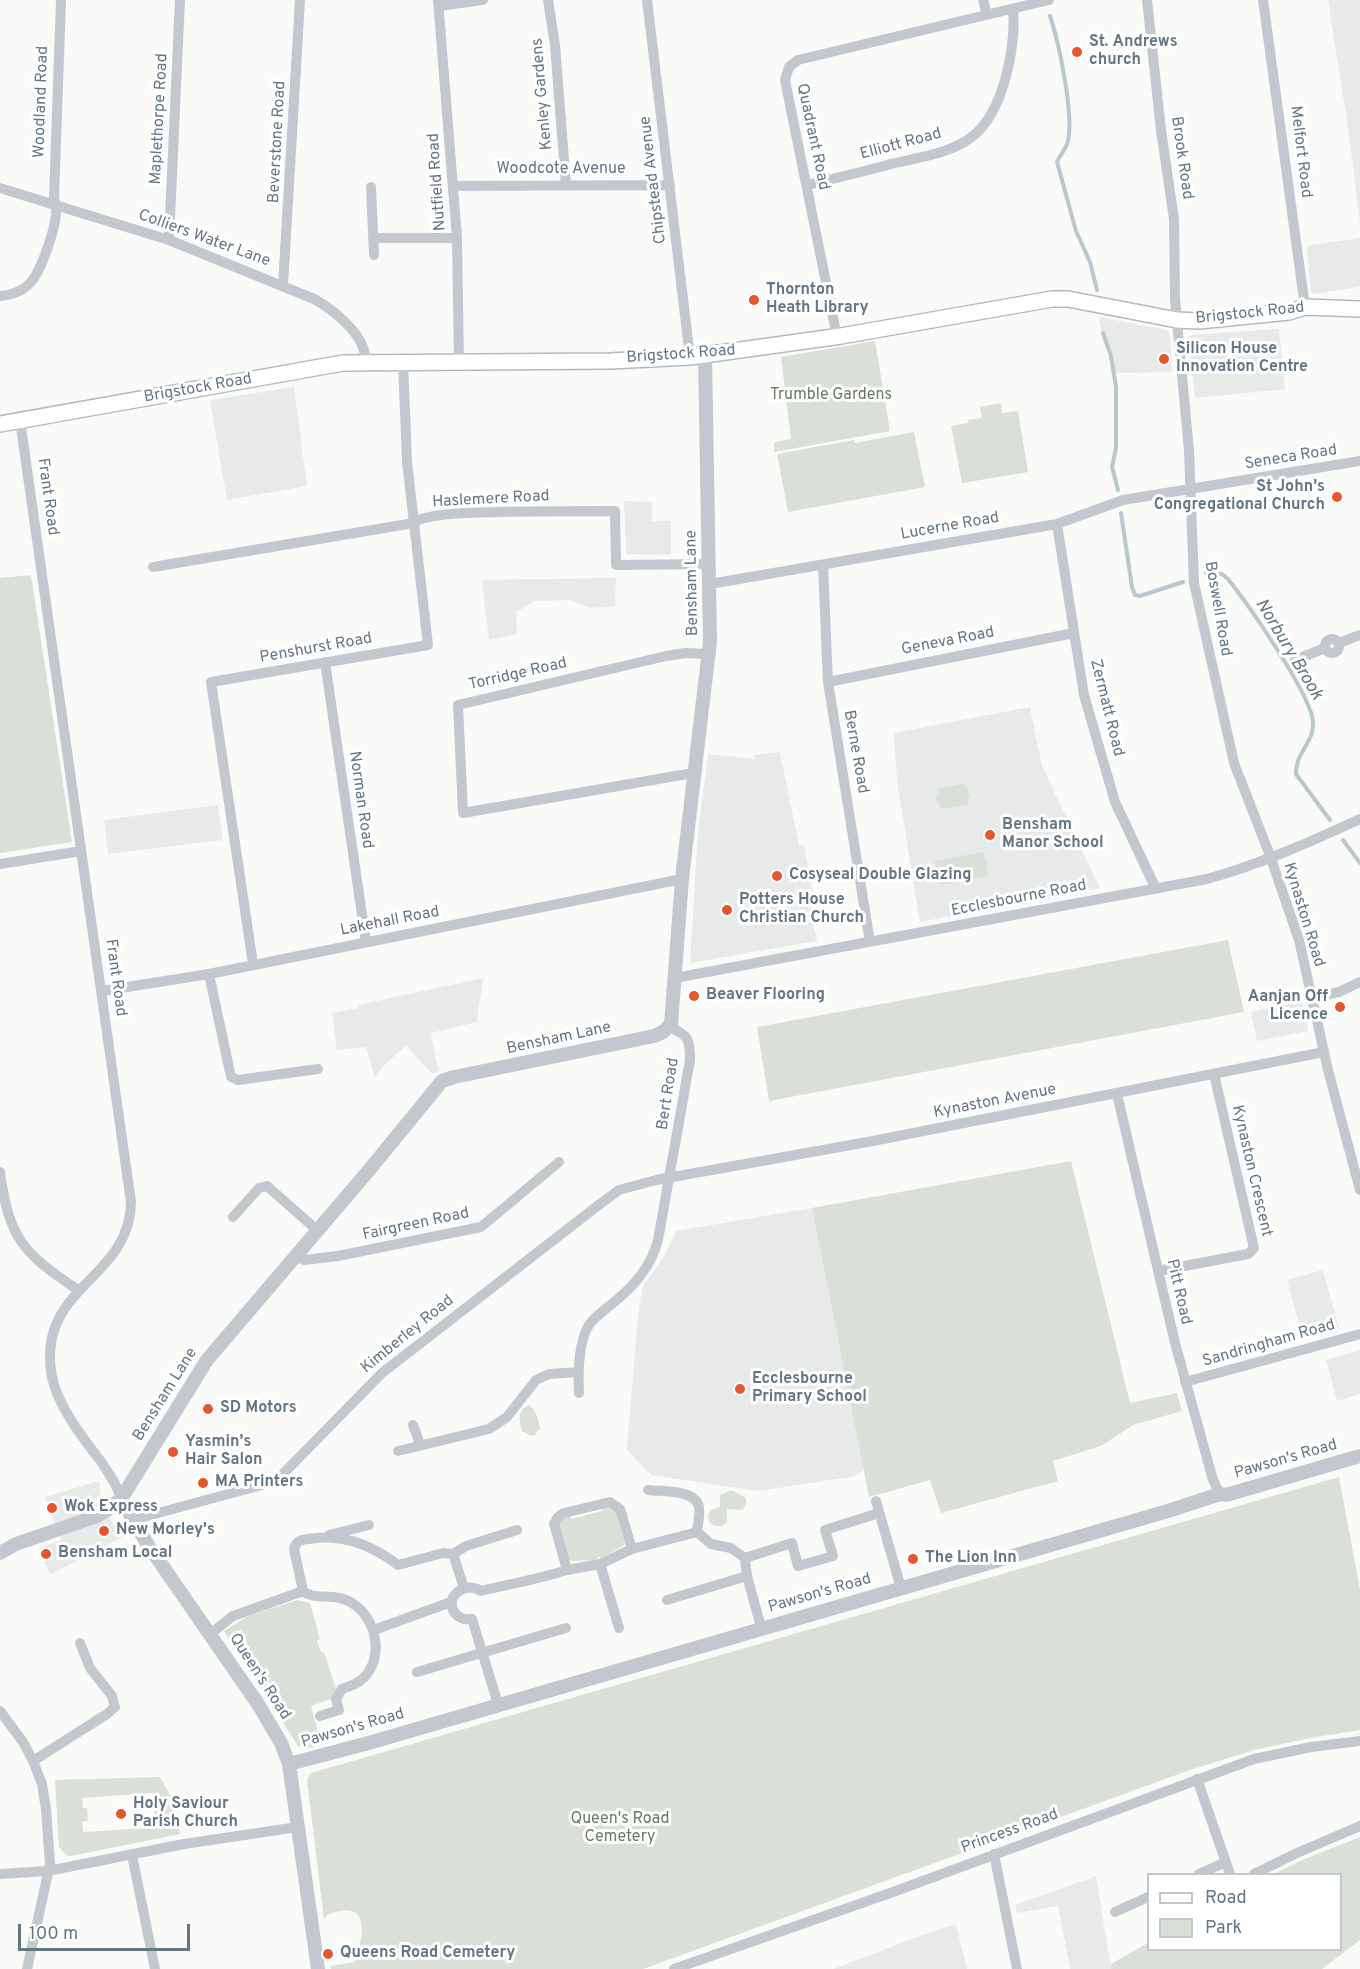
<!DOCTYPE html>
<style>
body{margin:0}
#map{position:relative;width:1360px;height:1969px;overflow:hidden;background:#fafaf8;font-family:Overpass,sans-serif}
canvas{display:block}
.legend{position:absolute;left:1147px;top:1873px;width:195px;height:78px;box-sizing:border-box;background:#fff;border:2px solid #c1c8cd;margin:0;padding:8px 10px;list-style:none;font-size:18px;color:#657683}
.legend li{display:flex;align-items:center;gap:12px;height:30px}
.legend b{width:30px;border:2px solid #c1c8cd}
.scale{position:absolute;left:18px;top:1924px;width:172px;height:27px;box-sizing:border-box;border:3px solid #657683;border-top:0;padding-left:8px;font-size:18px;line-height:21px;white-space:nowrap;color:#657683;-webkit-text-stroke:4px #fff;paint-order:stroke}
</style>
<div id="map">
<canvas width="1360" height="1969"></canvas>
<ul class="legend">
<li><b style="height:8px;background:#fff"></b>Road</li>
<li><b style="height:16px;background:#dadfd7"></b>Park</li>
</ul>
<div class="scale">100 m</div>
</div>
<script>
const ctx = document.querySelector('canvas').getContext('2d');
ctx.lineJoin = 'round';
function paint(path, color) { ctx.fillStyle = color; ctx.fill(path, 'evenodd'); }
function trace(path, color, width, dash) { ctx.strokeStyle = color; ctx.lineWidth = width; ctx.lineCap = dash ? 'butt' : 'round'; ctx.setLineDash(dash || []); ctx.stroke(path); }
function write(font, color, halo, rows, align = 'center') {
  ctx.font = font + ' Overpass,sans-serif'; ctx.lineWidth = 6; ctx.setLineDash([]); ctx.textBaseline = 'middle'; ctx.strokeStyle = halo; ctx.fillStyle = color; for (const [text, x, y, turn = 0] of rows) {
    ctx.save(); ctx.translate(x, y); ctx.rotate((+turn || 0) * Math.PI / 180); ctx.textAlign = isNaN(turn) ? turn : align; if (halo) ctx.strokeText(text, 0, 0); ctx.fillText(text, 0, 0); ctx.restore();
  }
}
const built = new Path2D(`
 M1328,0H1360V223L1348,127Z
 M1360,238V287L1314,294L1311,292L1307,246Z
 M1099,317L1167,330L1170,334L1172,372L1112,373L1109,355L1103,341Z
 M1279,329L1285,389L1195,398L1188,337L1192,335Z
 M294,387L307,486L227,500L210,400Z
 M624,501L652,502V521H671V555L626,554Z
 M616,578L615,606L590,608L570,600L535,601L516,612L517,634L489,640L482,580Z
 M1030,707L1042,766L1100,888L920,922L897,782L894,733Z
 M780,752L799,846L804,845L814,900L809,901L817,941L690,963L698,831L708,754L754,759L755,755Z
 M218,805L223,840L108,854L104,820Z
 M483,978L477,1022L431,1033L437,1065L440,1070L433,1074L406,1046L383,1066L375,1078L366,1047L337,1050L332,1013L358,1008V1005Z
 M1302,1001L1308,1031L1257,1041L1251,1012Z
 M812,1208L864,1470L855,1476L759,1491L651,1475L627,1450L637,1327L642,1288L665,1255L676,1231Z
 M1323,1270L1339,1329L1303,1339L1287,1280Z
 M1360,1350V1394L1337,1401L1326,1360Z
 M99,1481L101,1499L112,1522L124,1536L50,1575L40,1548L61,1540L45,1497Z
 M1096,1876L1111,1969H1070L1058,1906L1017,1913L1015,1905Z
 M956,1924L967,1969H833L928,1933Z`);
const green = new Path2D(`
 M875,341L890,431L774,452V442L791,439L781,357Z
 M1001,403L1002,413L1018,411L1028,472L962,483L951,426L968,423V420L982,418L980,407Z
 M914,432L925,487L788,512L777,454L854,440L855,443Z
 M31,575L72,842L0,853V578Z
 M965,783L970,797L968,798L969,804L941,809L935,796L938,795L937,789Z
 M983,852L988,867L986,868L988,876L940,885L938,877H936L935,861Z
 M1228,940L1244,1012L769,1101L757,1027Z
 M1071,1161L1130,1403L1177,1393L1182,1411L1133,1425L1101,1446L1053,1461L1058,1481L941,1513L930,1480L869,1497L812,1208Z
 M529,1405C536,1410 539,1421 540,1429L535,1433L536,1435L531,1436L522,1431C519,1419 517,1411 529,1405Z
 M1339,1477L1360,1590V1730L1310,1738L1254,1750L1190,1770L643,1969H331V1966L355,1962C361,1946 372,1904 340,1911C333,1913 328,1913 324,1919L307,1780L311,1773Z
 M731,1490L746,1498V1505L742,1510L727,1509V1522L722,1526H714L709,1521L708,1515L711,1510L720,1507V1495Z
 M604,1506L615,1510L625,1543L624,1545L601,1559L599,1556L596,1560L572,1561L567,1558L557,1523L570,1516L572,1519L601,1511Z
 M297,1600L310,1603L320,1639L317,1640L321,1652H324L336,1689L331,1699L311,1706L318,1732L347,1724L350,1735L307,1749L298,1746L224,1631L248,1616Z
 M160,1777L174,1802L180,1834L71,1856L66,1855L59,1847L55,1780ZM153,1793L155,1819H148L149,1828L83,1832L82,1822L88,1821L87,1808H83L82,1798Z
 M1360,1837V1940L1322,1969H1111V1964L1148,1943V1950H1340V1874H1274L1302,1860Z`);
const stream = new Path2D(`
 M1050,16C1059,43 1074,114 1068,141C1066,149 1060,155 1057,162L1076,231L1090,262L1097,290
 M1103,333L1111,356L1116,387V448L1112,467L1118,490
 M1121,513L1132,587L1135,595L1140,596L1183,582
 M1206,573L1222,574L1228,579C1247,603 1313,697 1313,723C1314,743 1295,753 1296,774L1330,820
 M1343,840L1360,863`);
const minor = new Path2D(`
 M438,0L457,238L459,362
 M548,0L555,45L566,185
 M647,0L690,357
 M983,0L987,14
 M1147,0L1161,130L1174,219L1175,299L1189,451L1194,583L1234,763L1269,853L1299,940L1328,1070L1360,1190
 M1263,0L1305,307
 M439,6L483,0
 M807,185C836,178 866,171 895,163C921,157 952,153 973,136C1004,111 1016,47 1013,9
 M453,186L670,185
 M371,187L374,255
 M0,188L169,240L314,299C334,310 368,337 365,362
 M373,238H457
 M169,240L180,0
 M283,285L300,0
 M0,296C12,295 22,292 30,283C41,272 56,227 56,212C57,207 55,202 54,198L61,0
 M837,337L785,80L789,67L798,60L1049,0
 M20,420L131,1202C130,1281 35,1286 52,1377C58,1407 84,1439 102,1463C110,1476 117,1484 121,1499
 M1057,524L1084,695L1115,802L1156,889
 M823,565L828,682L870,942
 M153,567L408,524C431,512 472,513 499,512C537,511 576,511 615,511L616,565L709,564
 M710,584L1057,524L1123,500L1360,461
 M1325 646a7 7 0 1 1 14 0a7 7 0 1 1-14 0Z
 M1339,643L1360,635
 M1295,660L1325,648
 M325,662L366,942
 M828,682L1074,633
 M693,773L463,813L458,705L666,656L685,653L709,654
 M0,864L81,851
 M253,964L211,682L428,645L407,462L403,362
 M209,974L231,1077L238,1080L318,1069
 M675,978L1207,879C1261,864 1310,842 1360,819
 M102,991L209,974L682,879
 M1312,998L1339,992L1360,982
 M1117,1094L1175,1343L1213,1480L1220,1494
 M0,1172C9,1239 23,1253 78,1290
 M233,1217L259,1188L267,1186L317,1230
 M294,1255L304,1260L338,1256L481,1227L559,1162
 M1158,1271L1248,1254L1254,1248L1214,1074
 M1185,1382L1360,1334
 M579,1393C578,1372 578,1343 589,1325C595,1316 605,1310 613,1303C634,1286 651,1267 658,1240L690,1060C690,1040 689,1035 669,1027
 M413,1425L420,1444
 M398,1451L489,1429L507,1417L536,1380L549,1374L579,1372
 M648,1490C663,1492 695,1489 699,1507C700,1515 698,1524 697,1532
 M876,1501L901,1588
 M132,1520L262,1485L278,1479L382,1373L600,1204L619,1190L656,1180L873,1141L1324,1052
 M329,1535L369,1525
 M632,1549L620,1509L610,1502L564,1513L558,1517L554,1524L567,1570L600,1564L632,1549L697,1532L711,1544L731,1548L745,1558L747,1576L761,1627
 M453,1554L464,1588
 M745,1558L792,1543L798,1566L833,1556L825,1530L879,1513
 M600,1564L619,1628
 M303,1591L294,1549C296,1541 300,1540 308,1539C341,1533 372,1545 398,1565L443,1553L453,1554L466,1546L517,1530
 M303,1591C316,1602 335,1590 355,1605C380,1623 385,1668 355,1684C351,1686 346,1687 342,1689L336,1699L339,1710L320,1716
 M667,1600L747,1576
 M374,1630L451,1602
 M210,1634L233,1616L303,1591
 M417,1672L566,1628
 M498,1704L472,1619C459,1621 448,1611 453,1597C461,1587 471,1585 481,1591C510,1584 539,1579 567,1570
 M0,1711L23,1742L33,1761L42,1784L46,1809L50,1864L27,1969
 M33,1761L107,1714L115,1707L112,1696L90,1668L80,1643
 M1197,1779L1230,1874
 M994,1854L1017,1969
 M132,1855L155,1969
 M0,1874L48,1871L184,1844L298,1827
 M1199,1874L1226,1862
 M1254,1874L1297,1853L1360,1826
 M1115,1912L1148,1897
 M674,1969L893,1892L1254,1759L1311,1747L1360,1741`);
const tertiary = new Path2D(`
 M121,1499L148,1545L258,1704L281,1743L289,1764L318,1969
 M0,1553L16,1544L97,1516L107,1510L121,1499L207,1360L370,1169L442,1081L454,1077L654,1036L663,1032L671,1024L682,879L710,641L705,356
 M289,1764L365,1744L1168,1511L1220,1494L1226,1495L1360,1456`);
const secondary = new Path2D(`
 M0,424L343,363L610,361L690,357L841,336L1052,299H1068L1177,320L1199,321L1289,312L1305,307L1360,309`);
const markers = [
 [1077,52,6,"#e4572e"],
 [754,300,6,"#e4572e"],
 [1164,359,6,"#e4572e"],
 [1337,497,6,"#e4572e"],
 [990,835,6,"#e4572e"],
 [777,876,6,"#e4572e"],
 [727,910,6,"#e4572e"],
 [694,996,6,"#e4572e"],
 [1340,1007,6,"#e4572e"],
 [740,1389,6,"#e4572e"],
 [208,1409,6,"#e4572e"],
 [173,1452,6,"#e4572e"],
 [203,1483,6,"#e4572e"],
 [52,1508,6,"#e4572e"],
 [104,1531,6,"#e4572e"],
 [46,1554,6,"#e4572e"],
 [913,1559,6,"#e4572e"],
 [121,1814,6,"#e4572e"],
 [328,1954,6,"#e4572e"]
];
const poiNames = [
 ["St. Andrews",1089,43],
 ["church",1089,61],
 ["Thornton",766,291],
 ["Heath Library",766,309],
 ["Silicon House",1176,350],
 ["Innovation Centre",1176,368],
 ["St John's",1325,488,"right"],
 ["Congregational Church",1325,506,"right"],
 ["Bensham",1002,826],
 ["Manor School",1002,844],
 ["Cosyseal Double Glazing",789,876],
 ["Potters House",739,901],
 ["Christian Church",739,919],
 ["Beaver Flooring",706,996],
 ["Aanjan Off",1328,998,"right"],
 ["Licence",1328,1016,"right"],
 ["Ecclesbourne",752,1380],
 ["Primary School",752,1398],
 ["SD Motors",220,1409],
 ["Yasmin's",185,1443],
 ["Hair Salon",185,1461],
 ["MA Printers",215,1483],
 ["Wok Express",64,1508],
 ["New Morley's",116,1531],
 ["Bensham Local",58,1554],
 ["The Lion Inn",925,1559],
 ["Holy Saviour",133,1805],
 ["Parish Church",133,1823],
 ["Queens Road Cemetery",340,1954]
];
const streetNames = [
 ["Kenley Gardens",543,94,-95],
 ["Woodland Road",42,102,-88],
 ["Maplethorpe Road",160,119,-87],
 ["Quadrant Road",812,137,78],
 ["Beverstone Road",278,142,-87],
 ["Elliott Road",901,145,-15],
 ["Melfort Road",1300,152,83],
 ["Brook Road",1181,158,82],
 ["Woodcote Avenue",561,170],
 ["Chipstead Avenue",654,180,-97],
 ["Nutfield Road",438,182,-94],
 ["Colliers Water Lane",204,239,20],
 ["Brigstock Road",1250,314,-6],
 ["Brigstock Road",681,355,-4],
 ["Brigstock Road",198,389,-10],
 ["Seneca Road",1291,458,-9],
 ["Frant Road",47,497,82],
 ["Haslemere Road",491,500,-3],
 ["Lucerne Road",950,527,-10],
 ["Bensham Lane",693,583,-91],
 ["Boswell Road",1217,609,80],
 ["Geneva Road",948,642,-11],
 ["Penshurst Road",316,649,-10],
 ["Torridge Road",518,675,-13],
 ["Zermatt Road",1106,708,76],
 ["Berne Road",855,752,80],
 ["Norman Road",360,800,82],
 ["Ecclesbourne Road",1019,899,-11],
 ["Kynaston Road",1303,915,73],
 ["Lakehall Road",390,922,-11],
 ["Frant Road",115,978,82],
 ["Bensham Lane",559,1039,-12],
 ["Bert Road",669,1094,-81],
 ["Kynaston Avenue",995,1102,-11],
 ["Kynaston Crescent",1251,1171,77],
 ["Fairgreen Road",416,1225,-12],
 ["Pitt Road",1178,1292,77],
 ["Kimberley Road",408,1335,-39],
 ["Sandringham Road",1269,1344,-16],
 ["Bensham Lane",166,1395,-58],
 ["Pawson's Road",1286,1460,-16],
 ["Pawson's Road",820,1594,-16],
 ["Queen's Road",259,1677,57],
 ["Pawson's Road",353,1729,-16],
 ["Princess Road",1010,1832,-20]
];
const parkNames = [
 ["Trumble Gardens",831,396],
 ["Queen's Road",620,1820],
 ["Cemetery",620,1838]
];
const waterNames = [
 ["Norbury Brook",1288,650,59]
];
paint(built, '#e8e9e9');
paint(green, '#dadfd7');
trace(stream, '#bbc7cb', 4);
trace(secondary, '#b3babf', 18);
trace(minor, '#c3c8cc', 10);
trace(tertiary, '#c3c8cc', 14);
trace(secondary, '#fff', 15);
for (const [x, y, r, color] of markers) { const dot = new Path2D(); dot.arc(x, y, r, 0, 2 * Math.PI); ctx.fillStyle = color; ctx.fill(dot); trace(dot, '#fff', 2); }
write('bold 16px', '#657683', '#fff', poiNames, 'left');
write('16px', '#657683', '#fff', streetNames);
write('16px', '#687a64', '#fff', parkNames);
write('italic 18px', '#60757c', '#fff', waterNames);
</script>
